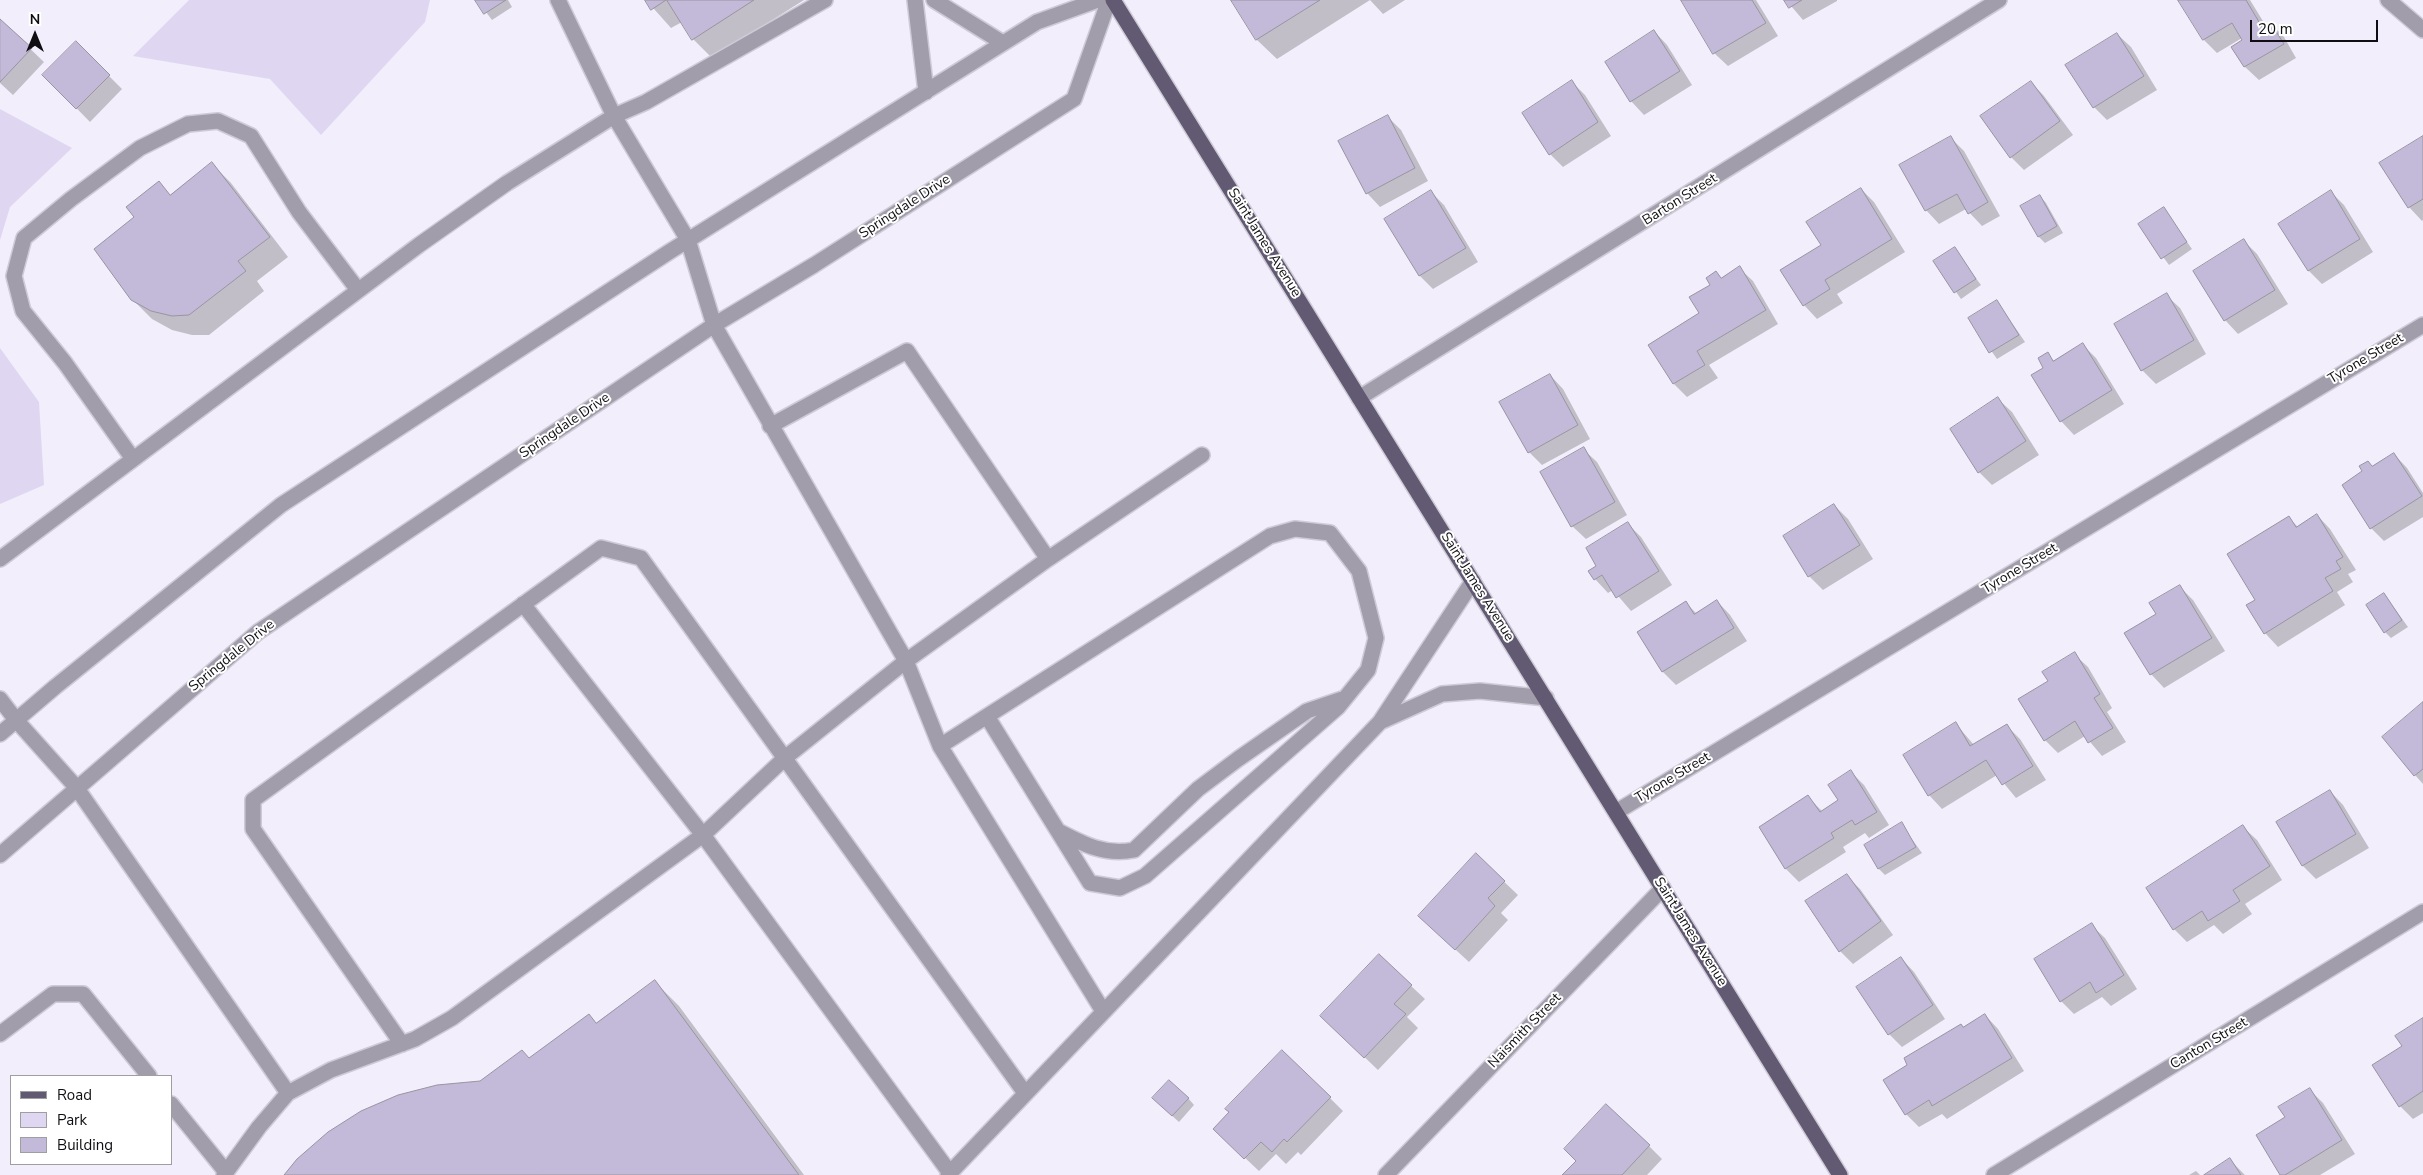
<!DOCTYPE html>
<style>
body{margin:0}
#map{position:relative;width:2423px;height:1175px;overflow:hidden;background:#f2eefb;font-family:"Nunito Sans",sans-serif}
canvas{display:block}
.legend{position:absolute;left:10px;top:1075px;width:162px;height:90px;box-sizing:border-box;background:#fff;border:1px solid #9f9fa1;margin:0;padding:6px 9px;list-style:none;font-size:15px;color:#100e13}
.legend li{display:flex;align-items:center;gap:10px;height:25px}
.legend b{width:25px;border:1px solid #9f9fa1}
.north{position:absolute;left:10px;top:10px;width:50px;height:50px;-webkit-text-stroke:4px #fff;paint-order:stroke;rotate:0deg;font-size:14px;font-weight:700;line-height:20px;text-align:center;color:#100e13}
.north::after{content:'';display:block;margin:auto;width:18px;height:22px;background:#100e13;clip-path:polygon(50% 0,100% 100%,50% 72%,0 100%)}
.scale{position:absolute;left:2250px;top:20px;width:128px;height:22px;box-sizing:border-box;border:2px solid #100e13;border-top:0;padding-left:6px;font-size:15px;line-height:18px;white-space:nowrap;color:#100e13;-webkit-text-stroke:4px #fff;paint-order:stroke}
</style>
<div id="map">
<canvas width="2423" height="1175"></canvas>
<ul class="legend">
<li><b style="height:6px;background:#625a72"></b>Road</li>
<li><b style="height:14px;background:#dfd7f1"></b>Park</li>
<li><b style="height:14px;background:#c3b9d9"></b>Building</li>
</ul>
<div class="north">N</div>
<div class="scale">20 m</div>
</div>
<script>
const ctx = document.querySelector('canvas').getContext('2d');
ctx.lineJoin = 'round';
function paint(path, color) { ctx.fillStyle = color; ctx.fill(path, 'evenodd'); }
function trace(path, color, width, dash) { ctx.strokeStyle = color; ctx.lineWidth = width; ctx.lineCap = dash ? 'butt' : 'round'; ctx.setLineDash(dash || []); ctx.stroke(path); }
function write(font, color, halo, rows, align = 'center') {
  ctx.font = font + ' "Nunito Sans",sans-serif'; ctx.lineWidth = 4; ctx.setLineDash([]); ctx.textBaseline = 'middle'; ctx.strokeStyle = halo; ctx.fillStyle = color; for (const [text, x, y, turn = 0] of rows) {
    ctx.save(); ctx.translate(x, y); ctx.rotate((+turn || 0) * Math.PI / 180); ctx.textAlign = isNaN(turn) ? turn : align; if (halo) ctx.strokeText(text, 0, 0); ctx.fillText(text, 0, 0); ctx.restore();
  }
}
const green = new Path2D(`
 M189,0H430L425,22L321,135L270,79L133,56Z
 M0,109L72,148L10,207L0,240Z
 M0,348L39,402L44,485L0,504Z`);
const shadow = new Path2D(`
 M477,0H508L512,7L492,20Z
 M646,0H804L712,58L693,39L682,22L671,28Z
 M1233,0H1405L1383,14L1370,0L1277,59L1257,40Z
 M1682,0H1756L1778,36L1728,66L1714,53Z
 M1786,0H1837V1L1803,20Z
 M2179,0H2250L2266,26L2270,23L2284,37L2296,58L2259,80L2245,67L2233,47L2244,41L2242,38L2217,53L2204,40Z
 M0,20L44,62L13,95L0,83Z
 M1654,31L1667,45L1692,85L1644,115L1631,101L1606,63Z
 M2117,34L2131,47L2157,90L2107,120L2094,107Z
 M76,43L122,89L90,122L44,75Z
 M1572,82L1585,95L1611,136L1563,167L1550,154Z
 M2031,82L2044,96L2073,135L2024,170L2011,157Z
 M1388,117L1401,130L1428,181L1380,207L1367,193Z
 M2423,137V220L2422,221L2409,207Z
 M1951,138L1964,151L2000,216L1982,226L1966,209L1939,224L1926,210Z
 M212,164L231,183L288,257L257,281L264,291L209,335H192L172,330L152,319L132,299L136,218L159,183L171,196Z
 M1861,189L1874,202L1905,252L1837,294L1843,303L1817,319L1804,305L1822,246Z
 M1431,192L1444,205L1478,262L1433,289L1420,276Z
 M2331,192L2344,205L2373,252L2322,284L2309,271L2280,224Z
 M2040,196L2046,203L2063,233L2045,243L2039,237Z
 M2163,208L2192,249L2169,265L2139,224Z
 M2244,241L2257,254L2288,304L2238,334L2225,320Z
 M1954,249L1981,285L1961,299L1935,262Z
 M1739,268L1753,281L1778,324L1709,365L1718,378L1687,397L1674,384L1716,273L1722,279Z
 M2166,295L2180,308L2206,354L2156,384L2142,370Z
 M1997,301L2025,342L1997,359L1969,319Z
 M2083,345L2096,358L2124,404L2074,435L2061,421L2045,369L2047,354L2055,362Z
 M1550,375L1563,389L1590,439L1542,465L1529,452Z
 M1998,399L2012,412L2039,455L1992,485L1979,472Z
 M1583,449L1597,462L1627,515L1586,539L1572,526Z
 M2394,454L2407,468L2423,493V517L2384,541L2371,528L2364,472Z
 M1834,505L1848,519L1873,559L1823,590L1809,576L1784,536Z
 M2317,515L2330,529L2356,570L2348,574L2353,582L2337,592L2345,605L2278,647L2265,633L2256,600L2289,518L2298,527Z
 M1627,523L1641,537L1672,585L1631,611L1613,590L1608,593L1595,579L1598,566Z
 M2180,587L2193,600L2225,651L2164,688L2151,674L2158,614Z
 M2384,594L2408,627L2391,638L2385,632Z
 M1717,601L1730,615L1747,641L1676,685L1663,672L1639,632L1686,603L1697,614Z
 M2074,654L2088,667L2112,708L2107,712L2126,742L2102,756L2085,736L2058,753L2045,740L2049,681Z
 M2423,704V784L2415,775Z
 M1956,724L1974,745L2007,726L2020,739L2046,780L2016,798L1997,775L1942,809L1929,795Z
 M1851,772L1864,785L1889,825L1869,838L1865,833L1843,847L1846,852L1799,882L1786,869L1808,797L1823,812L1840,801Z
 M2330,791L2343,805L2369,848L2316,879L2303,866L2277,822Z
 M1901,824L1922,853L1885,875L1879,869L1865,846Z
 M2243,827L2257,840L2282,880L2245,904L2252,914L2223,934L2214,925L2187,942L2174,929Z
 M1476,855L1518,895L1501,913L1508,920L1469,962L1433,929Z
 M1846,875L1860,889L1893,935L1853,964L1840,951Z
 M2091,925L2105,938L2137,989L2111,1006L2102,997L2074,1014L2061,1001Z
 M1379,956L1425,999L1407,1017L1418,1028L1378,1070L1335,1029Z
 M1901,958L1914,972L1945,1019L1902,1047L1889,1034Z
 M654,981L679,1006L804,1175H286L529,1059L589,1016L597,1024Z
 M1985,1015L1998,1029L2024,1071L1947,1119L1942,1114L1919,1127L1906,1114L1964,1028Z
 M2423,1020V1113L2413,1119L2400,1106L2403,1047Z
 M2310,1090L2323,1103L2355,1154L2320,1175H2282L2286,1118Z
 M1188,1098L1194,1105L1179,1122L1160,1105Z
 M1330,1098L1343,1111L1301,1155L1298,1152L1286,1164L1276,1154L1259,1171L1228,1142Z
 M1649,1146L1662,1159L1647,1175H1564L1578,1161Z
 M2230,1160L2245,1175H2206Z
 M2196,1171L2200,1175H2189Z`);
const building = new Path2D(`
 M475,0H506L484,14Z
 M645,0H666L651,10Z
 M667,0H754L692,40Z
 M1231,0H1320L1256,40Z
 M1681,0H1752L1766,23L1713,54Z
 M1784,0H1802L1789,8Z
 M2178,0H2246L2262,27L2270,22L2284,44L2244,67L2231,47L2242,40L2232,23L2203,40Z
 M0,19L32,48L0,82Z
 M1654,30L1680,71L1630,102L1605,62Z
 M2117,33L2144,76L2093,108L2065,65Z
 M76,41L110,75L76,109L42,75Z
 M1572,80L1598,122L1549,155L1522,113Z
 M2031,81L2060,121L2010,158L1980,116Z
 M1388,115L1415,168L1366,194L1338,141Z
 M1951,136L1988,202L1968,214L1957,194L1925,211L1899,165Z
 M2423,136V199L2408,208L2379,163Z
 M212,162L270,237L238,261L246,271L189,315L172,316L151,311L131,300L94,249L134,217L126,207L159,181L170,195Z
 M1861,188L1892,239L1825,280L1830,289L1803,306L1780,270L1821,245L1806,222Z
 M1431,190L1466,248L1419,276L1384,219Z
 M2331,190L2360,239L2308,271L2278,224Z
 M2040,195L2057,226L2038,237L2020,206Z
 M2164,207L2187,242L2161,259L2138,224Z
 M2244,239L2275,290L2224,321L2193,271Z
 M1955,247L1976,279L1954,293L1933,261Z
 M1740,266L1766,310L1697,351L1705,365L1673,384L1648,345L1699,313L1689,297L1710,285L1706,278L1716,271L1721,278Z
 M2167,293L2194,340L2141,371L2114,324Z
 M1997,300L2019,335L1989,353L1968,318Z
 M2083,343L2112,390L2060,422L2031,375L2043,368L2038,358L2048,352L2053,361Z
 M1550,374L1578,425L1528,453L1499,402Z
 M1998,397L2026,441L1978,473L1950,429Z
 M1584,447L1615,502L1571,527L1540,472Z
 M2394,453L2422,496L2370,529L2342,485L2362,471L2359,466L2368,461L2372,466Z
 M1834,504L1860,545L1808,577L1783,536Z
 M2317,514L2343,557L2336,561L2341,569L2325,578L2333,591L2264,634L2246,605L2255,600L2227,554L2289,516L2296,527Z
 M1628,522L1659,571L1616,598L1602,575L1594,580L1588,571L1596,566L1586,548Z
 M2180,585L2212,638L2150,675L2124,633L2156,614L2149,603Z
 M2384,593L2402,620L2384,633L2366,605Z
 M1717,600L1734,628L1662,672L1637,632L1686,601L1694,614Z
 M2075,652L2100,694L2094,698L2113,728L2088,743L2075,721L2044,741L2018,699L2048,681L2042,672Z
 M2423,702V769L2414,776L2382,737Z
 M1956,722L1970,746L2007,724L2033,766L2002,785L1986,760L1928,796L1903,755Z
 M1851,770L1877,812L1855,825L1852,820L1831,833L1834,838L1785,869L1759,827L1808,795L1820,812L1838,800L1828,785Z
 M2330,790L2356,834L2302,866L2276,822Z
 M1902,822L1916,847L1878,869L1864,845Z
 M2243,825L2270,866L2233,890L2240,901L2208,921L2202,911L2173,930L2146,888Z
 M1476,853L1505,881L1488,898L1495,906L1455,950L1418,916Z
 M1847,874L1881,921L1839,952L1805,901Z
 M2092,923L2124,975L2096,993L2090,982L2060,1002L2034,959Z
 M1379,954L1412,985L1394,1004L1406,1014L1364,1058L1320,1016Z
 M1901,957L1933,1005L1888,1035L1856,987Z
 M655,980L799,1175H284L297,1159L328,1132L361,1111L398,1095L437,1085L480,1081L522,1050L529,1058L589,1014L596,1023Z
 M1985,1014L2012,1058L1932,1106L1929,1100L1905,1115L1883,1080L1907,1065L1904,1058L1961,1024L1963,1027Z
 M2423,1018V1091L2399,1107L2372,1065L2402,1046L2395,1036Z
 M1282,1050L1331,1097L1287,1142L1284,1139L1272,1152L1261,1142L1244,1159L1213,1129L1229,1112L1225,1109Z
 M1169,1080L1189,1098L1172,1116L1152,1098Z
 M2310,1088L2342,1140L2285,1175H2280L2256,1135L2285,1117L2278,1107Z
 M1606,1104L1650,1145L1622,1175H1562L1576,1161L1564,1149Z
 M2230,1158L2241,1175H2204Z`);
const minor = new Path2D(`
 M558,0L614,116L688,240L714,325L906,661L940,746L1103,1011
 M915,0L926,92
 M934,0L1003,43
 M2388,0L2423,30
 M1359,398L1999,0
 M133,459L65,363L23,311L14,276L24,238L71,199L140,148L188,124L218,121L251,136L299,212L358,290
 M0,559L419,245L507,183L614,116L646,102L825,0
 M1048,559L1202,455
 M523,604L703,835L950,1173
 M0,699L16,720L76,787L288,1093
 M1380,722L1442,694L1480,691L1546,698
 M0,734L55,687L281,505L669,252L1037,22L1098,0
 M940,746L1270,536L1295,529L1330,533L1359,571L1376,638L1368,670L1338,707L1145,876L1120,888L1090,883L988,718
 M1616,812L2423,325
 M1058,831C1083,844 1105,856 1134,850L1198,789L1238,759L1307,711L1342,699
 M0,855L258,632L714,325L814,265L1074,99L1109,0
 M0,1034L53,994H83L149,1076
 M402,1044L253,829V800L601,548L641,558L1025,1093
 M171,1104L226,1172
 M224,1175L259,1127L288,1093L331,1070L415,1039L452,1018L703,835L786,757L906,661L1048,559L907,351L770,426
 M948,1175L1380,722L1473,581
 M1386,1175L1663,888
 M1994,1175L2423,912`);
const major = new Path2D(`
 M1113,0L1840,1175`);
const streetNames = [
 ["Barton Street",1680,200,-32],
 ["Springdale Drive",905,207,-33],
 ["Saint James Avenue",1264,243,58],
 ["Tyrone Street",2366,359,-31],
 ["Springdale Drive",565,426,-34],
 ["Tyrone Street",2020,569,-31],
 ["Saint James Avenue",1477,587,58],
 ["Springdale Drive",232,656,-39],
 ["Tyrone Street",1673,778,-31],
 ["Saint James Avenue",1690,932,58],
 ["Naismith Street",1525,1031,-46],
 ["Canton Street",2209,1044,-31]
];
paint(green, '#dfd7f1');
paint(shadow, '#0003');
paint(building, '#c3b9d9');
trace(building, '#9894a0', 1);
trace(minor, '#cecad6', 18);
trace(major, '#cecad6', 18);
trace(minor, '#a29dab', 15);
trace(major, '#625a72', 15);
write('14px', '#100e13', '#fff', streetNames);
</script>
